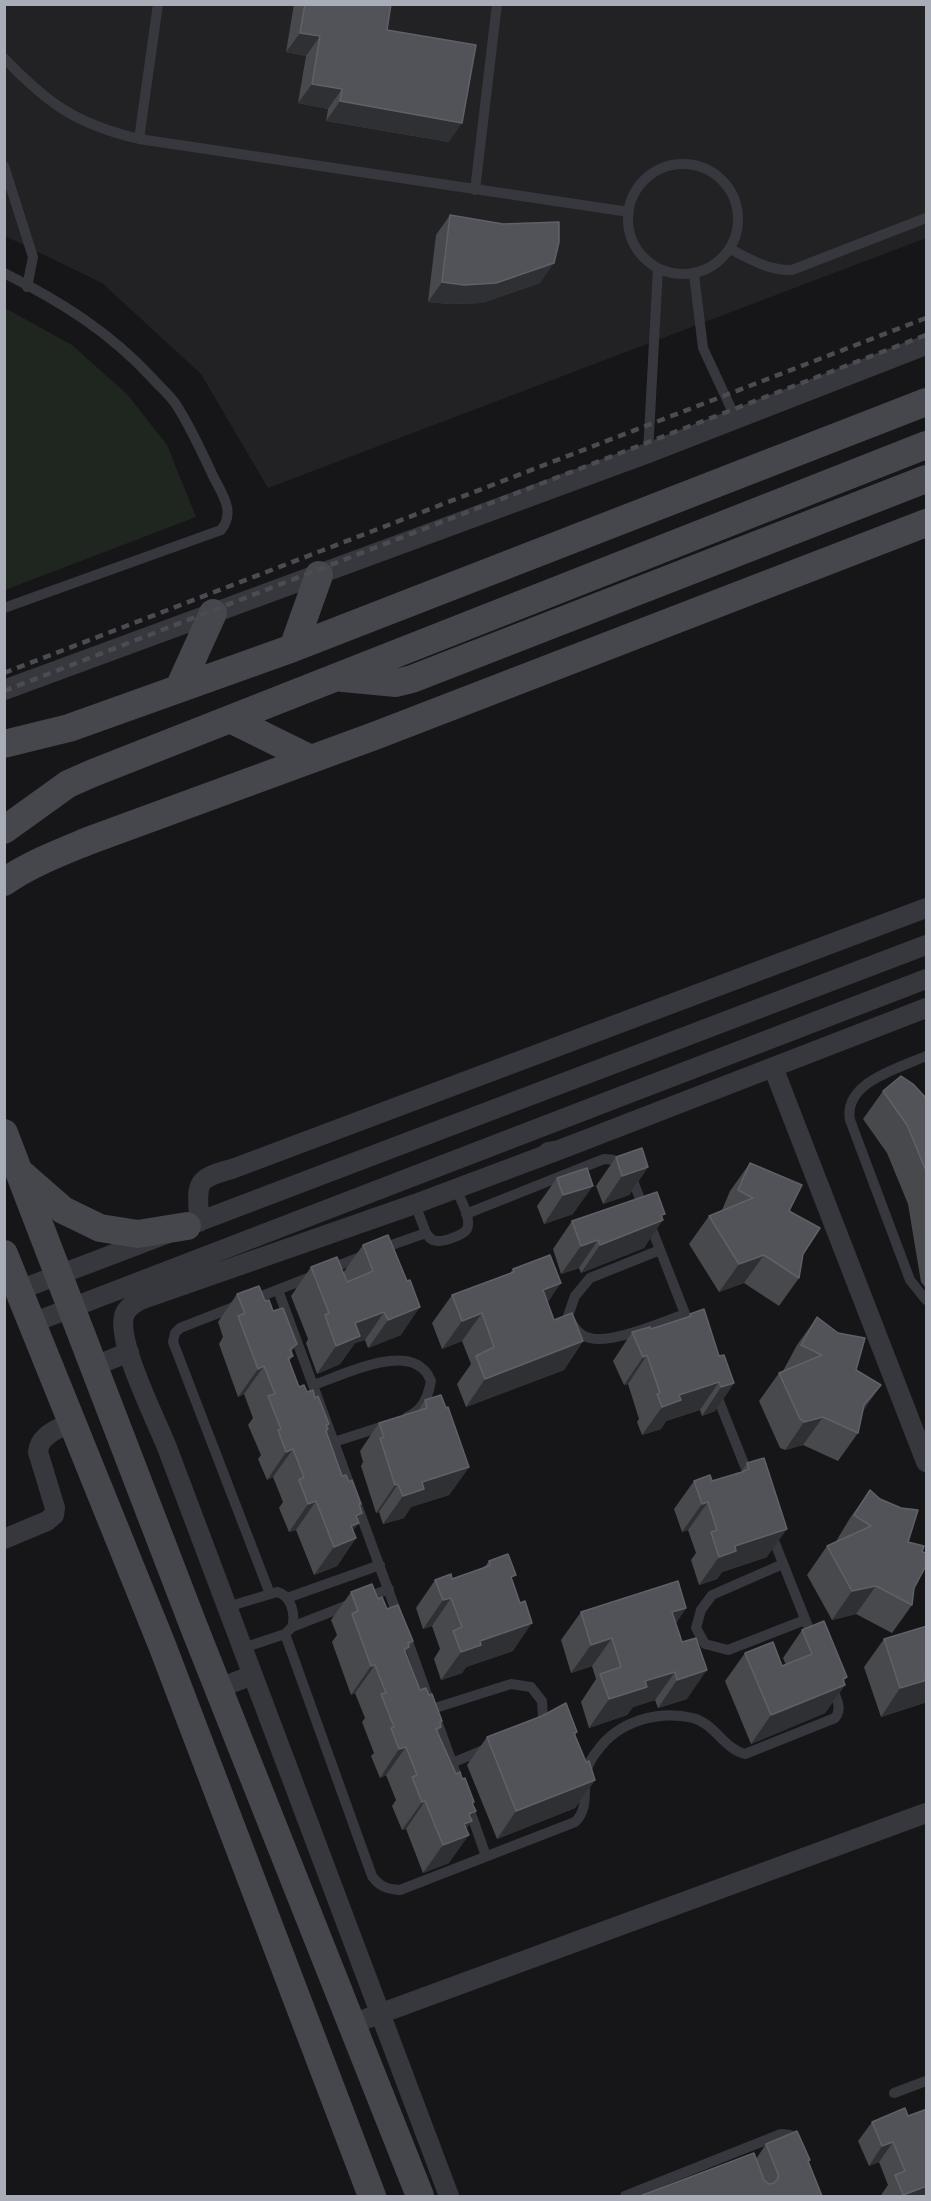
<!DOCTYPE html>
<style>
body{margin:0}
#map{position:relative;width:931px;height:2201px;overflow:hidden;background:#161618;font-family:"Fira Sans Condensed",sans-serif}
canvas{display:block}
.frame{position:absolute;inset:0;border:6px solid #a8adb8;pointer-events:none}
</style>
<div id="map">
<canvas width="931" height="2201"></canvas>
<div class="frame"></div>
</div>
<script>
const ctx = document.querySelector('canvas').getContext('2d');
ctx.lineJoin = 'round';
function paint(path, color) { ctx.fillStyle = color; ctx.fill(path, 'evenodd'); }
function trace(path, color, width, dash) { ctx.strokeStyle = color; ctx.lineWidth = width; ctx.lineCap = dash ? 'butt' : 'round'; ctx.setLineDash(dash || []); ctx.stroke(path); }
const built = new Path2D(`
 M4,5H926V238L268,488L201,374L102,283L5,236Z`);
const green = new Path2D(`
 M5,308L72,345L127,394L167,445L196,517L5,590Z`);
const lane = new Path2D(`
 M4,58C48,104 76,124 139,139L629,212
 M139,139L158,4
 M628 219a55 55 0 1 1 110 0a55 55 0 1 1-110 0Z
 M4,166L33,257L27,287
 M475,190L497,4
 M730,249C750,259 769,271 792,270L926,218
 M4,273C60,301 110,332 153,379C161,388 171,396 177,406C191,428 202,452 213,476C222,494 236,512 221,530L4,608
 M694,274L703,348L736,419
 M648,453L658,268
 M926,1056C900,1068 843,1082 850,1120L910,1280L926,1300
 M466,1214L604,1159C614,1159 620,1161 628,1168L691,1329
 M426,1233C429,1237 431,1241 437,1241C443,1242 464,1235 467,1229C472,1218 460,1198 455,1188
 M380,1249L426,1233L415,1204
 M660,1250L590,1278L575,1296L568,1316C573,1326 579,1336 590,1338C612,1344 663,1322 685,1314
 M327,1270L363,1256
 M278,1290L399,1619
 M314,1385C340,1376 400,1346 423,1369C427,1372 429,1377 431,1381C428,1397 423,1410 407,1417
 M715,1391L750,1479
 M334,1442L387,1425
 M771,1533L813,1639
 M783,1564L712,1595L701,1610L696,1628L705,1644L728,1650L805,1620
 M270,1594L173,1342L175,1333L180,1328L313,1276
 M287,1598L380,1565
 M227,1607L277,1592C291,1595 296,1615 292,1627L285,1634L243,1648
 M292,1627L389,1589
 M405,1633L429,1700
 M285,1634L372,1876C380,1887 387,1889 400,1890L575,1822C590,1808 582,1789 587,1770C589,1762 593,1756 598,1750C619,1721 658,1710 693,1718C715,1724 723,1748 745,1754L835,1718C843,1708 836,1697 831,1687
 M432,1709L511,1684L531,1687L542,1701L543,1718L536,1725
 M436,1718L460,1785
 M452,1763L488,1748
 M468,1805L486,1856
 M894,2093L926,2081
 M625,2196L781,2134C789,2134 794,2135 797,2143`);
const street = new Path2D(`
 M4,690L648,453L926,345
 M773,1067L926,1462
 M548,1152L559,1150L926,1008
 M199,1222C198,1185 192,1179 232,1169L926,908
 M19,1290L926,945
 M32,1323L926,979
 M95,1366L129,1352
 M4,1539L47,1521L54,1515L55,1508L38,1452C39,1435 59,1429 72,1421
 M219,1688L253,1675
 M352,2024L926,1813
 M449,2196L168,1450C157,1421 117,1344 124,1316C126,1308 133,1304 140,1300L415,1204L559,1150`);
const secondary = new Path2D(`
 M293,648L319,575
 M343,678L396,683L412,679L926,479
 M179,688L213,613
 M232,720L311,759
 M4,744L69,728L293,648L926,402
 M4,830L68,784L93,773L926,445
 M4,882C30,864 59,853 88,841L377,735L926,523
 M4,1133L194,1627L420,2196
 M23,1175L63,1210L100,1228L138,1234L187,1226
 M4,1254L162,1645L372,2196`);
const rail = new Path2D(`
 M4,673L926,318
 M4,691L926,335`);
const wall = new Path2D(`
 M294,4H391L387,30L449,142L326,121L328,109L298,103L306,56L286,52Z
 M450,215L540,283L482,303L450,304L428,302L436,235Z
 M883,1091L927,1099V1287H925L921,1282L908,1204L887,1153L863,1119Z
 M642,1148L648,1167L629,1195L603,1204L596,1186L616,1157Z
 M750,1163L789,1211L803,1254L799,1278L779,1306L744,1283L719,1292L689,1244L709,1216L722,1210L730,1191Z
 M557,1178L573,1214L544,1224L537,1206Z
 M662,1217L644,1248L581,1273L579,1268L561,1274L553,1249L572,1221Z
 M363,1245L401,1335L368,1348L365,1340L355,1343L340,1364L317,1374L306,1343L308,1339L291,1296L311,1267L343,1273Z
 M513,1269L548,1303L554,1320L583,1341L564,1370L466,1407L457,1384L471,1364L462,1341L442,1349L432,1323L452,1295L510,1273Z
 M237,1294L265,1301L297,1344L291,1352L293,1356L289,1361L299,1387L307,1392L327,1426L328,1429L326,1432L342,1476L349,1482L361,1504L360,1506L362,1513L358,1520L353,1530L356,1538L337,1566L314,1575L296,1530L289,1532L279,1508L283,1502L273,1477L267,1480L258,1459L261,1455L248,1425L253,1418L244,1394L238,1397L219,1344L223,1337L218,1322Z
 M690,1314L719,1356L734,1383L715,1411L702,1416L700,1410L666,1421L661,1429L642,1435L637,1422L639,1419L628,1384L624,1385L613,1361L632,1332L651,1329L687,1317Z
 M817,1317L856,1370L862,1413L858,1433L838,1461L803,1445L785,1450L780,1448L759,1401L779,1373L783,1371L797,1345Z
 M425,1400L446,1408L469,1467L449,1495L411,1507L404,1518L383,1524L379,1512L376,1513L361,1466L363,1462L360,1451L379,1423L418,1411Z
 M764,1458L767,1557L722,1572L717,1579L699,1585L691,1560L696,1553L688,1530L682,1532L674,1509L694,1481H712L741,1472L747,1463Z
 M870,1490L908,1542L922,1552L914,1588L912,1605L892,1633L856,1614L832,1620L807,1575L827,1546L835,1543L850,1518Z
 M489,1561L512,1580L513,1651L466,1667L462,1673L441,1680L434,1659L440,1649L432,1626L423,1629L416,1608L435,1580L452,1579L484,1568Z
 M351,1592L378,1599L413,1641L405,1652L420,1690L440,1724L438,1733L456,1774L462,1779L474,1802L473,1804L476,1811L471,1818L472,1821L466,1828L449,1863L423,1873L406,1829L402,1830L392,1806L396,1800L386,1775L380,1778L371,1756L374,1753L362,1722L365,1718L355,1693L351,1695L332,1642L337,1635L331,1620Z
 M686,1608L676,1623L687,1699L658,1708L655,1700L633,1707L627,1715L589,1728L581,1702L596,1679L592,1666L571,1673L561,1640L581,1612Z
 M927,1626V1702L881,1717L864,1667L884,1639Z
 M802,1630L844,1682L845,1685L825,1713L751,1744L725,1681L745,1653L782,1666L786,1665L783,1658Z
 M577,1732L575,1735L586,1762L595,1780L575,1808L497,1839L467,1765L487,1737Z
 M908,2116L927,2196H881V2195L888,2185L879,2162L869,2166L858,2141L872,2122Z
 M766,2144L809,2162L822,2196H640L756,2159Z`);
const shadedWall = new Path2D(`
 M300,33L320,36L306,56L286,52Z
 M312,84L342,89L328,109L298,103Z
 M340,101L462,123L449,142L326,121Z
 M554,263L540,283L482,303L450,304L428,302L442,282Z
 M648,1167L629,1195L603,1204L622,1176Z
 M593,1186L573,1214L544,1224L563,1195Z
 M665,1214L658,1222L663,1220L644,1248L581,1273L600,1245Z
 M598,1240L579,1268L561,1274L581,1246Z
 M764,1255L744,1283L719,1292L739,1264Z
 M561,1283L542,1311L543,1290Z
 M420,1307L401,1335L368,1348L388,1320Z
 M384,1312L365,1340L355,1343L340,1364L317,1374L336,1346L355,1323Z
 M482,1313L462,1341L442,1349L462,1321Z
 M583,1341L564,1370L466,1407L485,1379Z
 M647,1355L628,1384L624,1385L643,1357Z
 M264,1366L244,1394L238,1397L258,1369Z
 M719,1382L700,1410L666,1421L661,1429L642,1435L662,1407L679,1395Z
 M734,1383L715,1411L702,1416L721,1387Z
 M881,1385L862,1413L864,1405Z
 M823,1417L803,1445L785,1450L804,1422Z
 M293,1449L273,1477L267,1480L286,1452Z
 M469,1467L449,1495L411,1507L404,1518L383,1524L403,1496L422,1482Z
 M398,1484L379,1512L376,1513L395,1485Z
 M316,1501L296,1530L289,1532L308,1504Z
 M708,1502L688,1530L682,1532L702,1504Z
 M362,1513L354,1524L359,1523L344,1543L356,1538L337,1566L314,1575L356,1516Z
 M787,1529L767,1557L722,1572L717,1579L699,1585L719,1557L735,1546Z
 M876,1586L856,1614L832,1620L852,1591Z
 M451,1598L432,1626L423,1629L443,1600Z
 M686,1608L667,1636L672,1612Z
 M532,1623L513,1651L466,1667L462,1673L441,1680L461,1652L480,1641Z
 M612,1638L592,1666L571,1673L591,1645Z
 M375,1665L355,1693L351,1695L371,1666Z
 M707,1670L687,1699L658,1708L677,1680Z
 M675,1672L655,1700L633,1707L627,1715L589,1728L609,1699L645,1681Z
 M847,1677L840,1687L845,1685L825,1713L751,1744L771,1715Z
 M927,1680V1702L881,1717L900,1688Z
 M406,1747L386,1775L380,1778L399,1749Z
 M595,1780L575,1808L497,1839L516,1811Z
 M425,1801L406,1829L402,1830L422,1802Z
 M476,1811L468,1822L472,1821L460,1838L469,1835L449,1863L423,1873L443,1845L469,1814Z
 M893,2142L879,2162L869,2166L882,2146Z
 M927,2186V2196H902L903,2195Z`);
const building = new Path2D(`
 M305,4H391L387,30L476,45L462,123L340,101L342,89L312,84L320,36L300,33Z
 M450,215L503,224L559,222V242L554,263L496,283L464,285L442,282Z
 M901,1076L913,1084L927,1099V1173L907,1125L883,1091Z
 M642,1148L648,1167L622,1176L616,1157Z
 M750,1163L802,1185L789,1211L820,1228L803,1254L799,1278L764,1255L739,1264L709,1216L753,1198L738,1190Z
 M587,1168L593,1186L563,1195L557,1178Z
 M657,1192L665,1214L661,1215L663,1220L600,1245L598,1240L581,1246L572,1221Z
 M388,1235L407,1281L410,1280L420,1307L388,1320L384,1312L355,1323L360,1336L336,1346L325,1315L329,1313L311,1267L337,1257L347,1282L373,1271L363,1245Z
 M550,1255L561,1283L543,1290L554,1320L572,1313L583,1341L485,1379L476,1356L494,1347L482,1313L462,1321L452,1295L514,1272L513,1269Z
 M259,1286L265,1301L269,1300L273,1311L283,1308L297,1344L290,1349L293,1356L288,1358L299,1387L304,1385L307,1392L313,1390L315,1398L318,1396L329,1424L326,1425L328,1429L326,1431L342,1476L346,1475L349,1482L352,1480L361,1504H359L362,1513L356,1516L359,1523L351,1526L356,1538L334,1547L316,1501L308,1504L299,1480L304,1477L293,1449L286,1452L278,1430L281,1429L268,1396L275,1394L264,1366L258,1369L238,1316L245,1313L237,1294Z
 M704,1309L719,1356L724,1355L734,1383L721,1387L719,1382L679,1395L681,1400L662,1407L657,1394L660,1393L647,1355L643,1357L632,1332L650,1327L651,1329L691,1316L690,1314Z
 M817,1317L838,1333L865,1338L856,1370L881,1385L864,1405L858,1433L823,1417L804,1422L800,1419L779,1373L822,1355L801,1345Z
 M441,1395L446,1408L448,1407L469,1467L422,1482L424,1489L403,1496L398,1484L395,1485L380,1438L384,1437L379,1423L427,1408L425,1400Z
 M764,1458L787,1529L735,1546L736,1551L719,1557L711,1532L717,1530L708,1502L702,1504L694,1481L710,1475L712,1481L742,1472L749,1469L747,1463Z
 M870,1490L880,1499L901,1508L918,1510L908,1542L924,1546L922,1552L927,1553V1564L914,1588L912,1605L876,1586L852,1591L827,1546L871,1526L854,1515Z
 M508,1554L516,1575L511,1577L520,1603L525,1601L532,1623L480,1641L481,1645L461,1652L453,1631L462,1627L451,1598L443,1600L435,1580L451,1574L452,1579L483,1568L490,1565L489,1561Z
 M678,1581L686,1608L672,1612L682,1642L696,1638L707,1670L677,1680L675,1672L645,1681L647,1687L609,1699L600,1674L621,1667L612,1638L591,1645L581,1612Z
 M372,1584L378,1599L382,1597L387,1609L398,1605L413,1641L408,1643L409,1647L404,1649L420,1690L426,1688L429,1695L432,1694L442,1721L440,1722L441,1727L436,1729L456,1774L460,1772L462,1779L465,1778L474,1802L472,1803L476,1811L469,1814L472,1821L464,1824L469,1835L443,1845L425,1801L422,1802L412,1777L417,1775L406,1747L399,1749L391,1728L394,1727L381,1694L386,1693L375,1665L371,1666L352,1614L358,1611L351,1592Z
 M824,1621L847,1677L843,1679L845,1685L771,1715L745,1653L773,1642L782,1666L812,1654L802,1630Z
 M927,1626V1680L900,1688L884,1639Z
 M566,1703L577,1732L574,1733L586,1762L589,1761L595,1780L516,1811L487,1737L542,1716Z
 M905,2108L908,2116L927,2109V2186L903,2195L895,2175L905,2171L893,2142L882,2146L872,2122Z
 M797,2131L810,2160L808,2161L822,2196H738L737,2195L733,2196H640L754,2153L764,2180L769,2184L774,2183L778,2178V2174L766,2144Z`);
paint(built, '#222225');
paint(green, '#1e261f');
trace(lane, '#37383d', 10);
trace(street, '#37383d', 20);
trace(secondary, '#45474d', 28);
trace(rail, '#4a4c52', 4.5, [8, 6]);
paint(wall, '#47494d');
paint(shadedWall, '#2f3033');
paint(building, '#525359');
trace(building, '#5f6168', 1.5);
</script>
